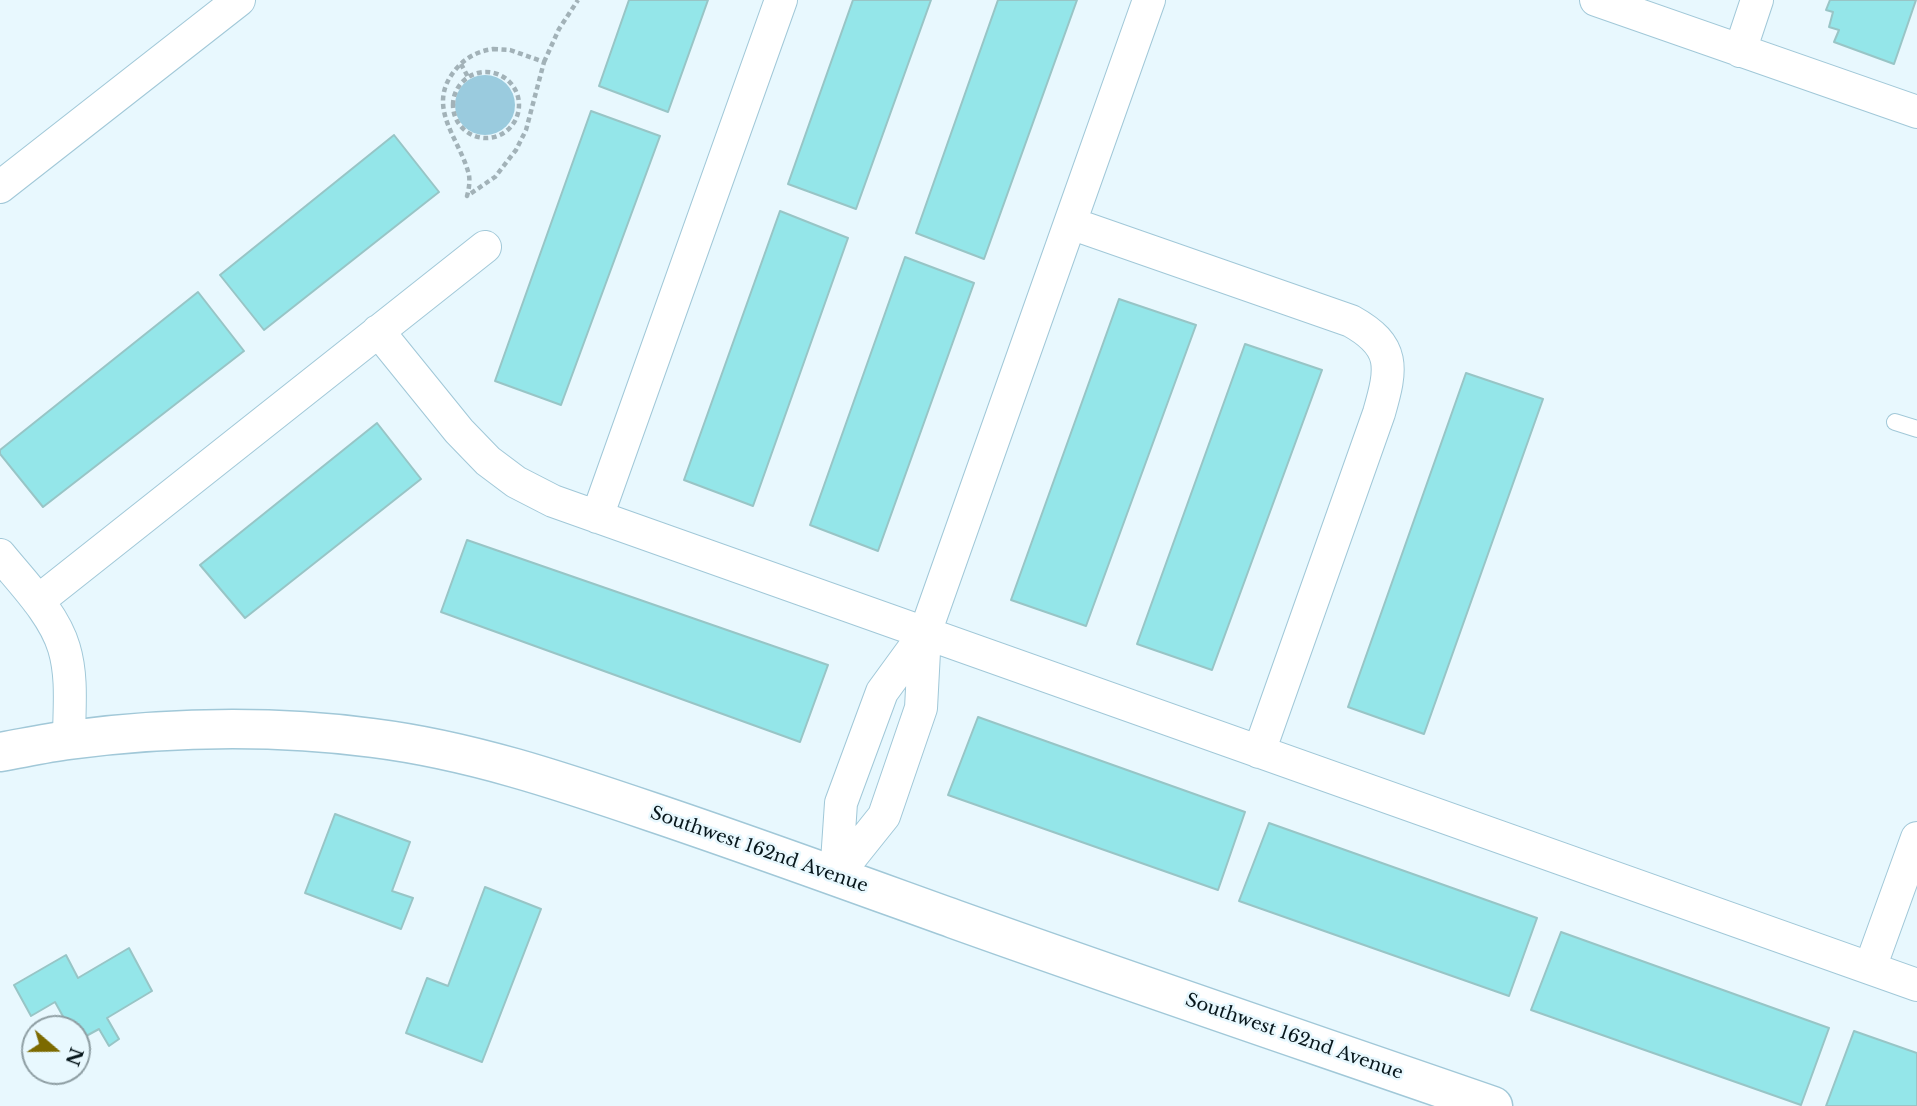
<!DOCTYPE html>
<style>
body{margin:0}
#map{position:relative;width:1917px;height:1106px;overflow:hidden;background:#e8f8fe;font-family:"Libre Baskerville",serif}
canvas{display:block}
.north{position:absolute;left:21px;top:1015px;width:70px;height:70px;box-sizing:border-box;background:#e8f8fe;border:2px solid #8e9ea3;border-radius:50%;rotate:110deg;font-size:19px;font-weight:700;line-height:28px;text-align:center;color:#07161b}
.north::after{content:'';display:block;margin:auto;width:24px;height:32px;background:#7c6a00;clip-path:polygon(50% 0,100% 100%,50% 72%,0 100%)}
</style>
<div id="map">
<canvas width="1917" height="1106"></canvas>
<div class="north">N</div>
</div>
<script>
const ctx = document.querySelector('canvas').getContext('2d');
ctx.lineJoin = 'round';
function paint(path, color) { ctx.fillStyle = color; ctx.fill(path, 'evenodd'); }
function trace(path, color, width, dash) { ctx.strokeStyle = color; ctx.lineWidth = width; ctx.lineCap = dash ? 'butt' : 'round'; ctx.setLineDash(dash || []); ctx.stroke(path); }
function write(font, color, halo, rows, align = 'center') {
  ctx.font = font + ' "Libre Baskerville",serif'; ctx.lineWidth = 5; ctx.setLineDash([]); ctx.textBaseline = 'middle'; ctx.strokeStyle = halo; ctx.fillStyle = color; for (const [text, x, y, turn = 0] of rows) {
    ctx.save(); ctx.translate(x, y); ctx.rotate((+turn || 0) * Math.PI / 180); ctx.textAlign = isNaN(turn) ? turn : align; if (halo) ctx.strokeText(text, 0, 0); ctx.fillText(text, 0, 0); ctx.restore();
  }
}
const green = new Path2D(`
 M455 105a30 30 0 1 1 60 0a30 30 0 1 1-60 0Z`);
const building = new Path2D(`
 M629,0H708L668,112L599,86Z
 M853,0H931L856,209L788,184Z
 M998,0H1077L984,259L916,233Z
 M1830,0H1916L1894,64L1834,42L1839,30L1829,27L1833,12L1826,10Z
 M591,111L660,136L561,405L495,381Z
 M394,135L439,192L264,330L220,275Z
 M780,211L848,238L753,506L684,480Z
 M905,257L974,283L878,551L810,525Z
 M198,292L244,351L43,507L0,454V450Z
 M1119,299L1196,325L1086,626L1011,600Z
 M1245,344L1322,370L1212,670L1137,644Z
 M1466,373L1543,399L1424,734L1348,707Z
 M377,423L421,479L245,618L200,565Z
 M467,540L828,665L800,742L441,612Z
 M978,717L1245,812L1218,890L948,795Z
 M335,814L410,842L392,891L413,898L401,929L305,893Z
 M1269,823L1537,918L1509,996L1239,901Z
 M485,887L541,909L482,1062L406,1033L427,978L448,986Z
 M1561,932L1829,1028L1801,1105L1531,1010Z
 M129,948L152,991L107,1018L119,1039L109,1046L99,1029L77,1041V1029H70L55,1002L31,1016L14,985L66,955L78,978Z
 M1854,1031L1917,1053V1106H1826Z`);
const path = new Path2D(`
 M493,49L510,50L544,62L526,130L516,150L495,177L467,196C469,189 470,182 469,175C460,138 424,107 456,69C465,58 478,51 493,49Z
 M544,62L559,29L578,0
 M461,64L468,77
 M453 105a33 33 0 1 1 66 0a33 33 0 1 1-66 0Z`);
const service = new Path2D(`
 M1895,422L1917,429`);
const minor = new Path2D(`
 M1596,0L1917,112
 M1740,51L1757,0
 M0,187L239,0
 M1070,223L1149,0
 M378,331L459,431L488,461L516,482L553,501L1917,985
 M597,517L781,0
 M0,555C22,582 54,614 64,648C73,678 69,710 69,740
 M38,601L485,247
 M836,876L841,803L882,692L925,633L1070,223L1351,321C1396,346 1392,368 1379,413L1259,752
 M836,876L884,816L921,708L925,633
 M1870,968L1917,838`);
const tertiary = new Path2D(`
 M0,752C23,748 46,743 69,740C169,727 273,725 373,738C469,750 561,781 652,812C753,846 854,883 954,919C1133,983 1314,1044 1493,1106`);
const streetNames = [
 ["Southwest 162nd Avenue",759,850,19],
 ["Southwest 162nd Avenue",1294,1037,19]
];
paint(green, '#9acbde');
paint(building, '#94e6e9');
trace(building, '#98c5c6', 2);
trace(service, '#a1c8d8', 18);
trace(minor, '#a1c8d8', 34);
trace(tertiary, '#a1c8d8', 41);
trace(path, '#a2b2b8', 4.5, [5, 3.5]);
trace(service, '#fff', 16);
trace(minor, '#fff', 32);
trace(tertiary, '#fff', 38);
write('18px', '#07161b', '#e8f8fe', streetNames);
</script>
